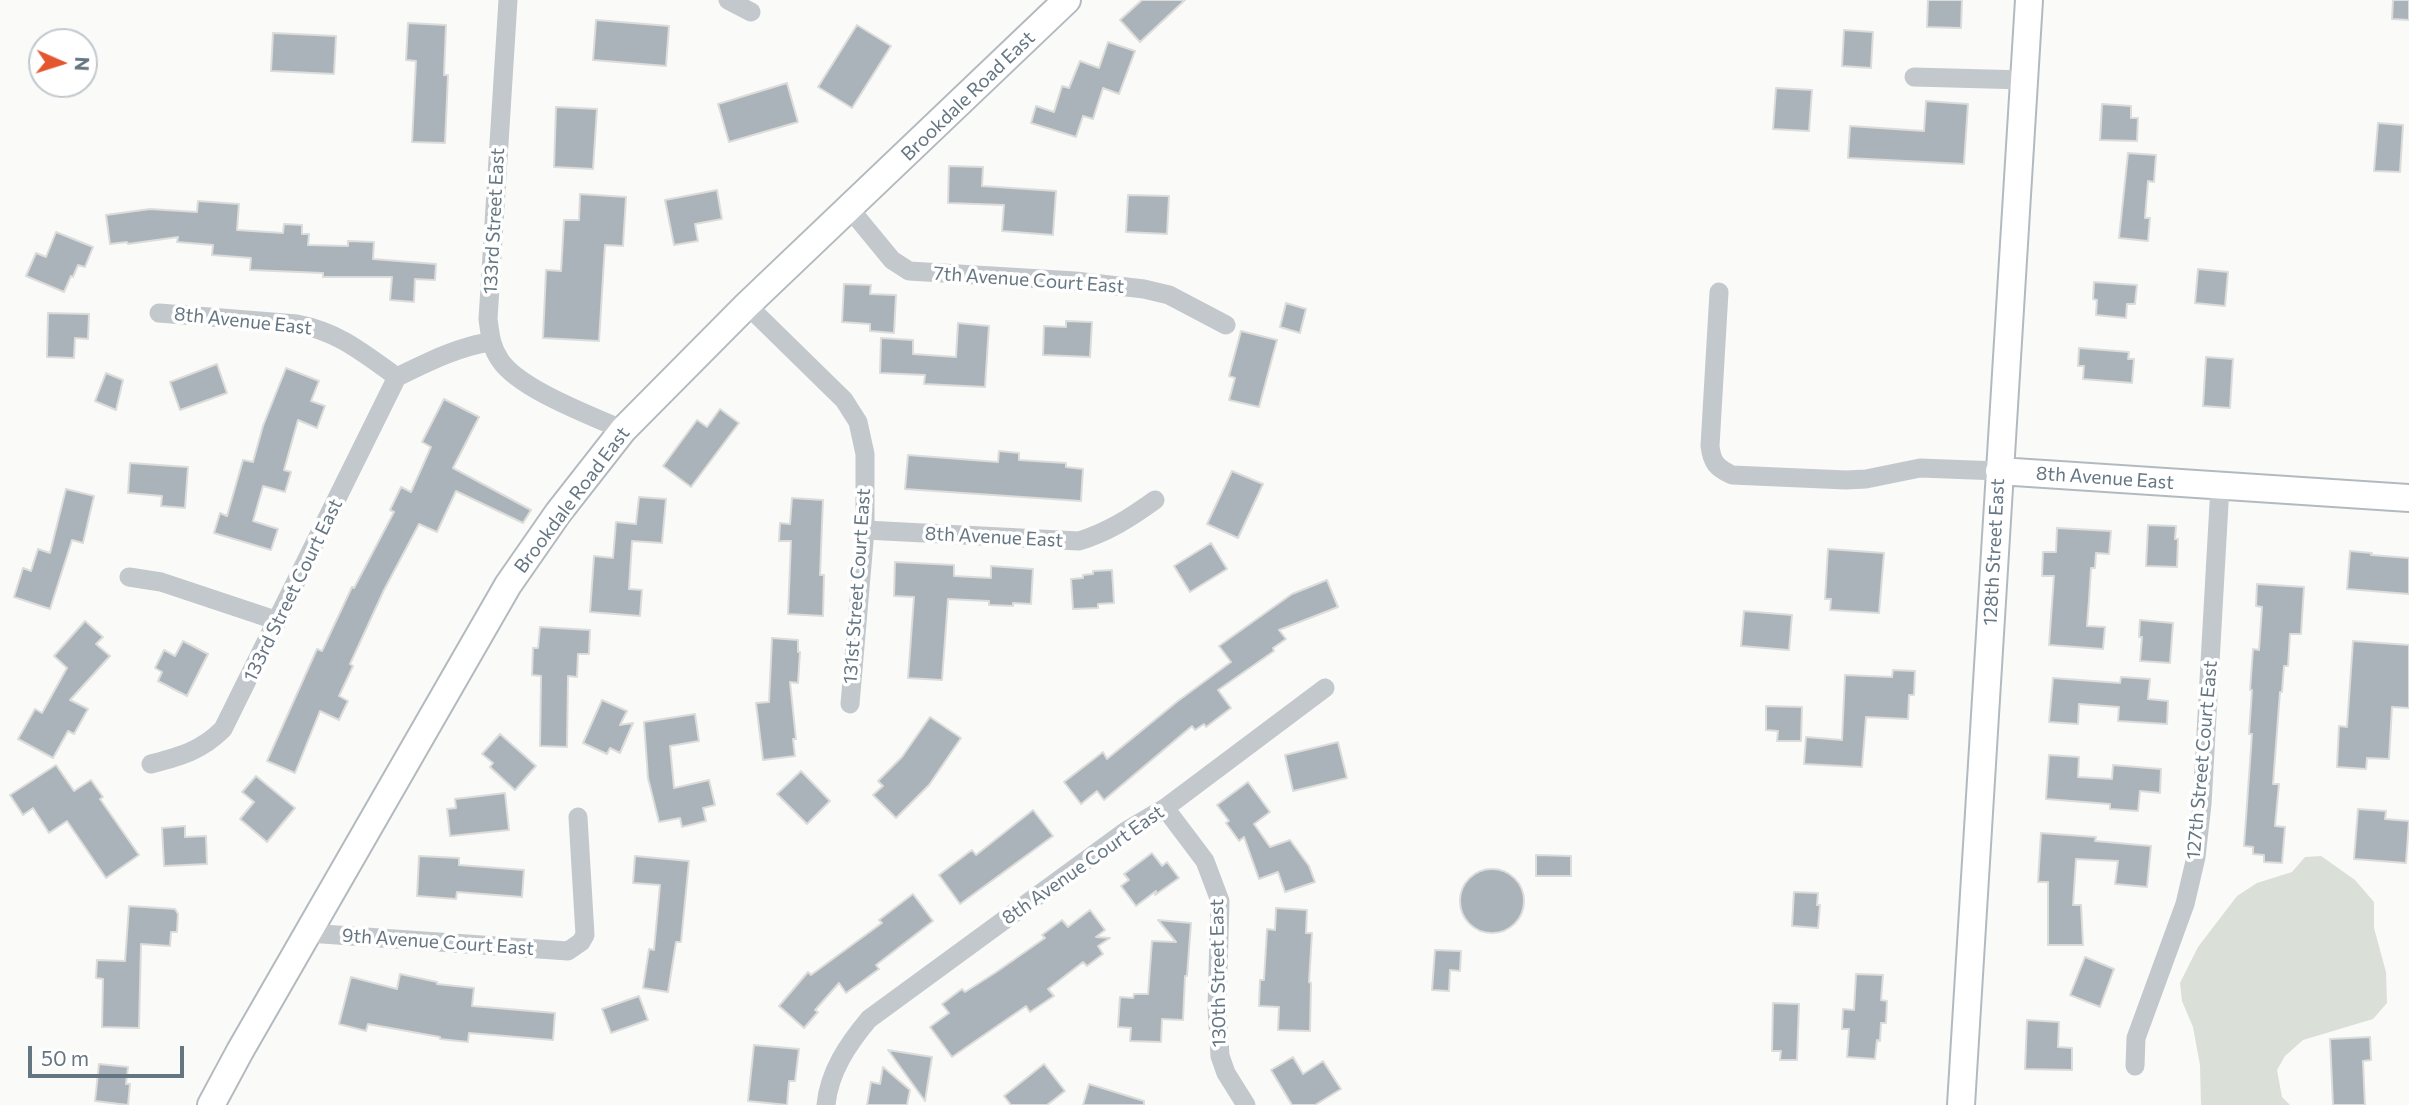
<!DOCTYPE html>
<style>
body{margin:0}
#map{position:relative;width:2409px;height:1105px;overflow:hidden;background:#fafaf8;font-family:Commissioner,sans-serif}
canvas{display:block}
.north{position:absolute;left:28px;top:28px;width:70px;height:70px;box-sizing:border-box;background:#fff;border:2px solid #c1c8cd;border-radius:50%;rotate:93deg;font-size:19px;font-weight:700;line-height:28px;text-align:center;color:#657683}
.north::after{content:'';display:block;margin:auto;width:24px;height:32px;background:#e4572e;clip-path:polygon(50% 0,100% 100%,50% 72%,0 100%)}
.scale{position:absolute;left:28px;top:1046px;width:156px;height:32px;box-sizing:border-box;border:4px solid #657683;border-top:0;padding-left:9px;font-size:21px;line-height:24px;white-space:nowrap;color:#657683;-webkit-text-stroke:5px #fff;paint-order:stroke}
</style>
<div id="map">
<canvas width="2409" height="1105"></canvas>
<div class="north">N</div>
<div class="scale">50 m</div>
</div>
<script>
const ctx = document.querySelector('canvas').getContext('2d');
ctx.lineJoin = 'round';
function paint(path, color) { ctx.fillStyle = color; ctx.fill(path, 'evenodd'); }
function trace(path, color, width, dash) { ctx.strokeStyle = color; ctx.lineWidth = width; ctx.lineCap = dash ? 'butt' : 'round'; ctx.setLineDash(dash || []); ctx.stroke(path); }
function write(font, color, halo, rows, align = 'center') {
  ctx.font = font + ' Commissioner,sans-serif'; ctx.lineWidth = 7; ctx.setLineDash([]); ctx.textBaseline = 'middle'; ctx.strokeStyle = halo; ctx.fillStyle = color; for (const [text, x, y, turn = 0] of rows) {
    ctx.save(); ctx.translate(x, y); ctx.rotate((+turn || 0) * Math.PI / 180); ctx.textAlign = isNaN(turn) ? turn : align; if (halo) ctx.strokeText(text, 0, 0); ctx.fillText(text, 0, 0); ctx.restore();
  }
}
const green = new Path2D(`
 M2321,856L2355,880L2374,902V928L2386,972L2387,1003L2373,1019L2303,1040L2285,1056L2277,1070L2282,1097L2290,1105H2201L2200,1065L2193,1027L2182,1001L2180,983L2198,947L2237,896L2257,883L2292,872L2305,857Z`);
const building = new Path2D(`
 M1142,0H1185L1140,42L1120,20Z
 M1928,0H1962L1961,28L1927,27Z
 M2393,0H2409V20L2392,19Z
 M596,20L669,26L666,66L593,60Z
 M408,23L446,25L444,75H448L445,143L412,142L416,61L406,60Z
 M857,25L891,46L852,108L818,87Z
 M1844,30L1873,32L1871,68L1842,66Z
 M273,33L336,36L334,74L271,71Z
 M1108,42L1135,51L1119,94L1103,88L1093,119L1083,116L1076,137L1031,123L1036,106L1054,112L1062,86L1069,88L1080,61L1099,68Z
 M787,83L798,122L729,142L718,104Z
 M1776,88L1812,90L1809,131L1773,129Z
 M1926,101L1968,104L1964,164L1848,158L1850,126L1924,131Z
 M2102,104L2131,106V118H2138L2137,141L2100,140Z
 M556,107L597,109L593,169L554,167Z
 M2378,123L2403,125L2400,172L2374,171Z
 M2128,153L2156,155L2154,182L2148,181L2145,218H2150L2148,241L2119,238Z
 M949,166L983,167L982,186L1056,191L1053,235L1002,231L1004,205L948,203Z
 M717,190L722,219L695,224L698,241L674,245L665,200Z
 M580,194L626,197L623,246L605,245L599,341L543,338L546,270L561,271L564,220H579Z
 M1128,195L1169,196L1167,234L1126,232Z
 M198,201L239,204L237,230L283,233L284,224L302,225V234H309L308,245L348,246V241L374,242L373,259L436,264L435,280L415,279L414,302L390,300L392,277H323V273L250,270L251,258L212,255L213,245L177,242L178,237L128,244L127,242L110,244L106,215L150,209L197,212Z
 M56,232L93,247L85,267L78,265L73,277L71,276L64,292L26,276L36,253L46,257Z
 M2198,269L2228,272L2225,306L2195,303Z
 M2094,282L2137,285L2135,304H2127L2126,318L2096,315L2097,300L2093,299Z
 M844,284L871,285L870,294L896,295L894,333L870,331V324L842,322Z
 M1286,303L1306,309L1300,333L1280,327Z
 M48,313L89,314L88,339L75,338L74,358L47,357Z
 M1066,321L1092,322L1090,357L1043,355L1044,326L1066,327Z
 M958,323L989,326L985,387L924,384L925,375L880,373L881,338L913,340V354L956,357Z
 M1241,331L1277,340L1259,407L1229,400L1235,378L1229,376Z
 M2079,348L2129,352L2128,359H2134L2132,383L2083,379L2084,366H2078Z
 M2206,357L2233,359L2230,408L2203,406Z
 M217,364L227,393L180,410L170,382Z
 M286,368L319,381L311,401L325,406L317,428L298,420L284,470L291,472L285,492L263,486L253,521L278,529L271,550L214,533L220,513L227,516L243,460L253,462L263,426Z
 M106,373L123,380L116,410L95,401Z
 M444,399L479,417L453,468L531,510L523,523L456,491L437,532L419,524L384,590L350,664L353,666L339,696L348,701L339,720L320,711L295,773L267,761L317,649L322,651L352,587L354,588L394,512L390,510L401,487L411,492L431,447L422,442Z
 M720,409L739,423L691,487L663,466L697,420L707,427Z
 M999,451L1019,453V460L1066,463V467L1083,469L1081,501L905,489L908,455L998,462Z
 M130,463L188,467L185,508L161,506L162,496L128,493Z
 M1232,471L1263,484L1238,538L1207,524Z
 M66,489L94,496L83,543L72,540L50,609L14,597L23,568L31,571L38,549L50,553Z
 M639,497L666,499L662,543L632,541L629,589L642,590L640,616L590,612L594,556L613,558L616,522L636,524Z
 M792,498L823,500L820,575H824L823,616L788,614L791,541H779L780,523L790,524Z
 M2148,525L2176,526L2175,539H2178L2177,567L2146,566Z
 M2057,528L2111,531L2109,554L2096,553L2095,568H2091L2089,600L2087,626L2105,627L2103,649L2049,645L2054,576H2042L2043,552H2056Z
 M1211,543L1227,569L1190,592L1174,566Z
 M1828,549L1884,553L1879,613L1830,610L1831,599H1825Z
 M2350,551L2372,553L2371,555L2409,558V594L2347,589Z
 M895,562L954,565V576L991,578V566L1033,569L1031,604L1013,603V606L989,605V601L948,599L942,680L908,678L914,597L894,596Z
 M1112,570L1114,603L1098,604V608L1073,609L1071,579L1083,578V575L1093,574V571Z
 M1327,580L1338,607L1279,630L1286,639L1273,648L1274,651L1218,690L1231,708L1206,727L1204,724L1195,730L1192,726L1104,800L1097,791L1081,804L1064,782L1103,752L1107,759L1178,701L1231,662L1219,646L1292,594Z
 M2257,584L2304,587L2301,634H2290L2288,666H2284L2282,692H2280L2273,784H2279L2275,826L2285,827L2282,863L2264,862V855L2253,854V847L2244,846L2252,734H2249L2252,690H2250L2253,649L2259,650L2262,607L2256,606Z
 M1744,611L1792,615L1789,650L1741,646Z
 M2140,620L2173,623L2170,663L2140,661L2142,637H2139Z
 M85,621L103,637L96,644L110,656L70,700L88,709L74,734L68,731L53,758L18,739L35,709L42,713L67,668L54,656Z
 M540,627L590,630L589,654H578L577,677L568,676L567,747L540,746L541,676L532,675L533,648H538Z
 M772,638L798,640V652H800L798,683L790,682L796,739H793L795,756L763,760L756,703L769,702Z
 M183,641L208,654L187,696L158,681L162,672L155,668L164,650L175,656Z
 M2353,641L2409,645V708L2392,707L2389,759L2367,758L2366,769L2337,767L2339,726L2347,727Z
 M1893,670L1915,671L1914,695H1909L1908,719L1866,717L1862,767L1804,764L1806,737L1842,740L1845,675L1892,677Z
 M2121,677L2150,679L2148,699L2168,701L2167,724L2118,721L2119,707L2079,704L2078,724L2049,722L2053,678L2120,683Z
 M602,700L627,711L620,725L633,723L620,753L610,748L607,754L583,743Z
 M1766,706L1802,707L1801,741H1777L1778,731L1766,730Z
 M695,714L699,741L670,746L674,788L709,780L715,805L703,808L706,821L682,827L680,818L659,822L648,778L644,722Z
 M930,717L961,738L929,785L896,818L873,795L883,786L878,781L902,757Z
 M500,734L536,766L515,790L490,767L493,763L482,754Z
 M1338,742L1347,778L1293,791L1285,755Z
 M2049,755L2079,757L2078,777L2112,779L2113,765L2161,769L2160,793L2140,791L2138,811L2110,809V804L2046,799Z
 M56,765L74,791L91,780L103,797L100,799L139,855L106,878L67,821L49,833L33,808L23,815L10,795Z
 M801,771L830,801L807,824L777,794Z
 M256,776L295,808L267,842L240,819L254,802L242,792Z
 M1248,782L1270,812L1254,824L1270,847L1290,840L1309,866L1315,882L1285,892L1278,872L1259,879L1244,837L1239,841L1226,823L1229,821L1217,805Z
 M505,793L509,830L450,836L447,809L456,808L455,799Z
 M2358,809L2386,811L2385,819L2409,821L2406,863L2354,859Z
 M1033,810L1053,836L960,904L939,875L972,850L976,855Z
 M185,826V837L206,836L207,864L164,866L162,828Z
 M2041,833L2096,837L2095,841L2151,846L2147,887L2115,884L2118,861L2076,859L2073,905H2081L2083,945H2048V882H2038Z
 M1152,853L1162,866L1167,862L1179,878L1155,895L1156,891L1136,906L1121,886L1129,880L1124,874Z
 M1536,855L1571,856V876H1536Z
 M419,856L459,858V865L524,870L522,897L457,892L456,899L417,896Z
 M635,856L689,861L681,942H676L668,992L643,988L649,949L654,950L660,885L633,883Z
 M1460 901a32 32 0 1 1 64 0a32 32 0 1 1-64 0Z
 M1794,892L1818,893L1817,905H1820L1818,928L1792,926Z
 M913,894L933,921L876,965L879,969L846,993L839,983L815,1010L818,1012L804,1028L779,1006L808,972L811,975L882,923L879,920Z
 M129,906L175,909L178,914L177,932H171L170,946L141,944L139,1028L102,1027L103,979L96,978L97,960L125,961Z
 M1276,908L1307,910L1306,933H1312L1309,982L1311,983L1310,1031L1278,1030L1279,1007L1259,1006L1260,980H1264L1267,929L1275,930Z
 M1090,910L1105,930L1096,937L1110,938L1098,946L1103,954L1087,966L1083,962L1048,989L1054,996L1030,1012L1026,1006L952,1057L930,1027L949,1013L942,1004L962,989L965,992L995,973L1045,938L1042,935L1062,920L1068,927Z
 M1158,920L1191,923L1187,976H1185L1183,1020L1162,1019L1161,1042L1130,1041L1131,1028L1118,1027L1120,997L1133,998L1134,994H1148L1152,941L1176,942Z
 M1435,950L1461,951L1460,971L1450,970L1449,991L1432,990Z
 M2085,957L2114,969L2100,1007L2070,995Z
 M400,974L437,982V984L474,988L472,1006L555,1013L553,1040L469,1033L468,1042L440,1039V1037L368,1024L366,1031L339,1024L351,977L397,989Z
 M1856,974L1883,975L1881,1000L1887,1001L1886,1023H1881L1880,1041L1877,1040L1875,1059L1847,1057L1849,1029H1842L1843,1009L1854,1010Z
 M639,996L648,1020L611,1033L602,1009Z
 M1773,1003L1799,1004L1797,1060H1780L1781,1051H1772Z
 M2027,1020L2059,1022L2058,1047L2072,1048V1070L2025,1069Z
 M2370,1037L2371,1060L2363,1061L2365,1105H2333L2330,1039Z
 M754,1045L799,1049L795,1081H789L787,1105L748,1101Z
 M888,1050L932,1057L925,1101Z
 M1293,1057L1303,1074L1323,1061L1341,1089L1315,1105H1292L1271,1070Z
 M99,1064L128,1067L126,1084H130L128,1105L95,1101Z
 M1044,1064L1065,1091L1047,1105H1011L1004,1096Z
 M883,1067L910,1090L907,1105H867L871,1082L880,1084Z
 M1089,1084L1144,1101V1105H1083Z`);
const street = new Path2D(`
 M508,0L488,319C490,334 491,347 500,360C519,389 590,415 623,430
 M728,0L751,12
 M1914,77L2025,80
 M850,209L892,260L909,271L1075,281L1144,289L1169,295L1226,325
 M1719,292L1710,446C1712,463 1717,468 1732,475L1846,480L1866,479L1920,468L1999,471
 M747,305L844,400L858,422L865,454V530L850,704
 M159,313L297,324C339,332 363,353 397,377
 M397,377C428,362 457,347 490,342
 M865,530L1079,541C1108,532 1130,518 1155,500
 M129,577L161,582L278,621
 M151,764C181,756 201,751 223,729L397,377
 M1165,808L1205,861L1220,901L1217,1008L1220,1056L1226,1073L1246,1105
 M308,933L568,951L581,942L585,935L578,817
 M2135,1066L2136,1038L2185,904L2196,857L2202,804L2220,486
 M826,1105C829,1072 848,1044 869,1019L1126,831L1165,808L1325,688`);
const secondary = new Path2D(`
 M1999,471L2409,498
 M211,1105L240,1051L508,585L558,513L623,430L747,305L1067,0
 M1961,1105L2029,0`);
const streetNames = [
 ["Brookdale Road East",968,96,-44],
 ["133rd Street East",494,221,-87],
 ["7th Avenue Court East",1029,280,4],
 ["8th Avenue East",243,321,6],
 ["8th Avenue East",2105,478,4],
 ["Brookdale Road East",572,500,-53],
 ["8th Avenue East",994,537,3],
 ["128th Street East",1994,552,-87],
 ["131st Street Court East",857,586,-86],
 ["133rd Street Court East",293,590,-64],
 ["127th Street Court East",2202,760,-85],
 ["8th Avenue Court East",1083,865,-35],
 ["9th Avenue Court East",438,942,4],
 ["130th Street East",1218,973,-91]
];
paint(green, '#dadfd7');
paint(building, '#aab3b9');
trace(building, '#dcdcda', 2);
trace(secondary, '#b3babf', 30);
trace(street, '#c3c8cc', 19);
trace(secondary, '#fff', 26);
write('19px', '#657683', '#fff', streetNames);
</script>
